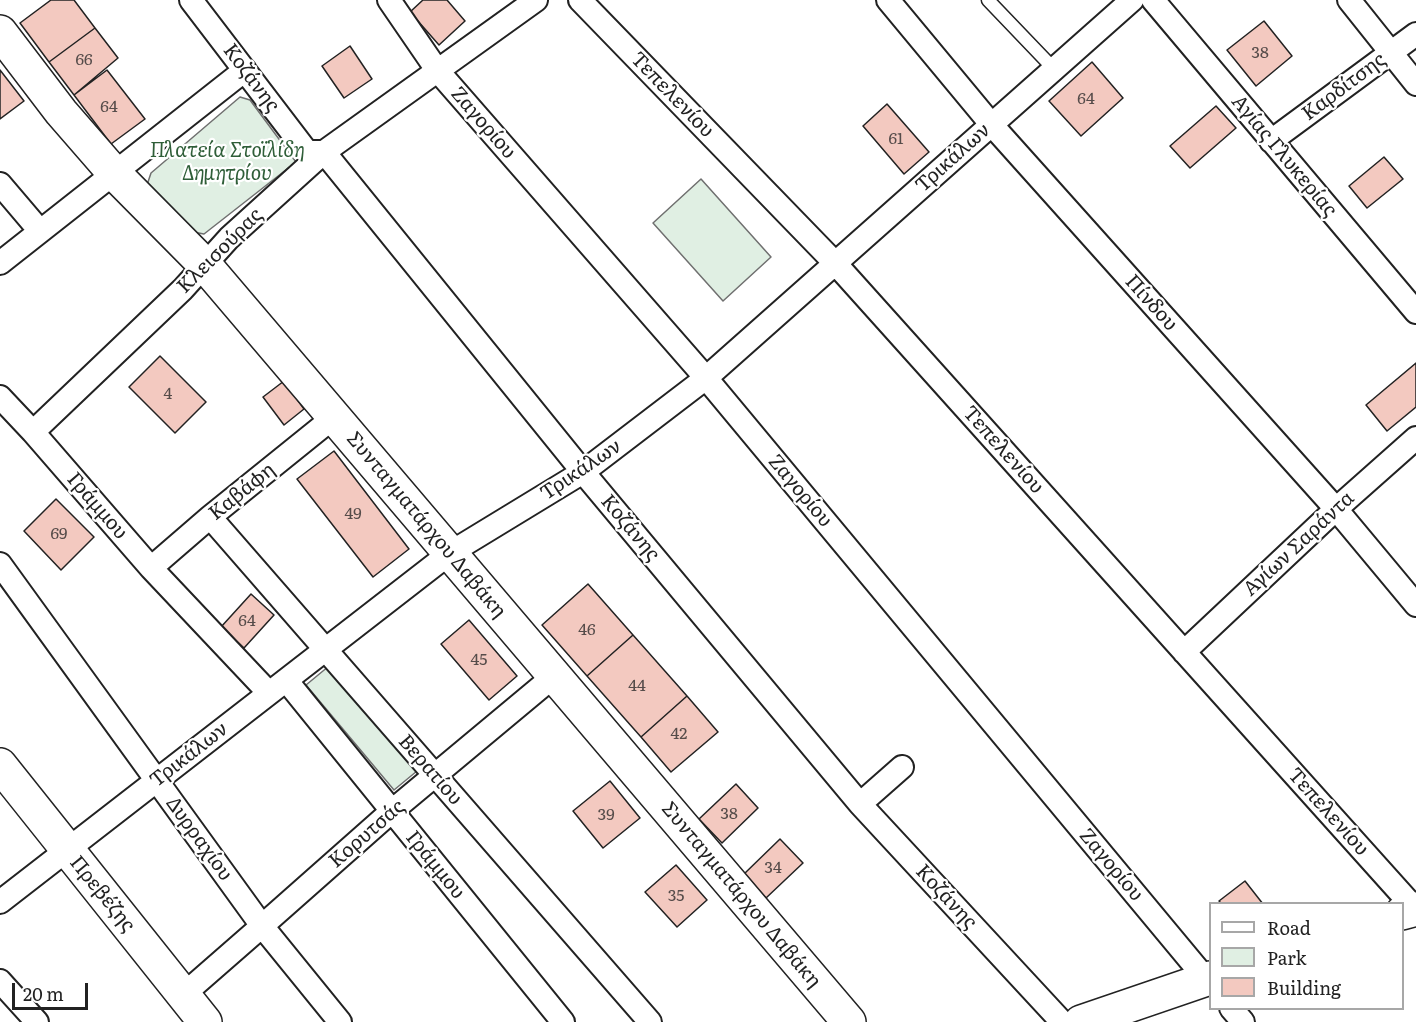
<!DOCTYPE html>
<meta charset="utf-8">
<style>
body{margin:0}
#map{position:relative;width:1416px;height:1022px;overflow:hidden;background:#fff;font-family:Literata,serif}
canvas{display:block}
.legend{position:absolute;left:1209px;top:902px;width:195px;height:108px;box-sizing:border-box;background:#fff;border:2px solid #a7a7a7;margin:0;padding:8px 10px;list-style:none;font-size:18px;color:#222}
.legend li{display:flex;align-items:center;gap:12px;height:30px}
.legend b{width:30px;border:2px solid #a7a7a7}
.scale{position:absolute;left:12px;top:983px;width:76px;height:27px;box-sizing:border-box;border:3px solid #222;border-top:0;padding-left:8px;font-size:18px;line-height:21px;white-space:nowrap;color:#222;-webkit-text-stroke:4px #fff;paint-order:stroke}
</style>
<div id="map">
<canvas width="1416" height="1022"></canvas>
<ul class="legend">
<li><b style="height:8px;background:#fff"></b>Road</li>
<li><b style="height:16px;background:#e0efe3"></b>Park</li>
<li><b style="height:16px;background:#f3c9c0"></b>Building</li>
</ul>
<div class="scale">20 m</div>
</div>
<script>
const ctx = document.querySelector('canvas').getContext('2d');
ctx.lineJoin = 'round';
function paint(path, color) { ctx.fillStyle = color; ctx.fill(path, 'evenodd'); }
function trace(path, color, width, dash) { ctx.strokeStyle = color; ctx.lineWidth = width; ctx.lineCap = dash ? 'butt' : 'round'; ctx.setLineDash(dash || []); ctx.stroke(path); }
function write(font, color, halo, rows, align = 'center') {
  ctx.font = font + ' Literata,serif'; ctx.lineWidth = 4.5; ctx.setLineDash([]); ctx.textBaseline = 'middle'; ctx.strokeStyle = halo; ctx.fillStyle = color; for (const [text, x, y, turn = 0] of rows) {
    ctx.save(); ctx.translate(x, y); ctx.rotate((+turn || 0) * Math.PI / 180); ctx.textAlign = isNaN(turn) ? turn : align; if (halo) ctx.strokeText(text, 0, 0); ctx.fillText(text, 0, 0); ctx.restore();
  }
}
const green = new Path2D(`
 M240,97L250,100L296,162L204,234L193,232L147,185L151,173Z
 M701,179L771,257L723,301L653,223Z
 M329,666L417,771L394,790L306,685Z`);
const building = new Path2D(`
 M51,0H74L95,28L49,62L20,23Z
 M423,0H447L465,21L439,45L410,12Z
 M1264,21L1292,56L1256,86L1227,50Z
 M95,28L118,58L74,95L49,62Z
 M350,46L372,79L344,98L322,66Z
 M1092,62L1123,98L1081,136L1049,101Z
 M0,70L24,101L0,119Z
 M107,70L145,119L111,144L74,95Z
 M887,104L929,152L904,174L863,126Z
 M1216,106L1236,128L1190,168L1170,146Z
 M1384,157L1403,179L1367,208L1349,186Z
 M160,356L206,402L175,433L129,387Z
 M1416,363V407L1387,431L1366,405Z
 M284,381L304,409L284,425L263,397Z
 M334,451L409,549L373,577L297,479Z
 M56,499L94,537L61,570L24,531Z
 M588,584L633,635L587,676L542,625Z
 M251,594L274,615L244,648L221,627Z
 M469,620L517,676L489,700L441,644Z
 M633,635L687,696L641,737L587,676Z
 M687,696L718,732L671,772L641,737Z
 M610,781L640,818L603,848L573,811Z
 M736,784L758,808L722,843L699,819Z
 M780,839L803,863L766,898L744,874Z
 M676,865L707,900L677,927L645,892Z
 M1245,881L1263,904H1222L1219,901Z`);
const lane = new Path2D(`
 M988,0L1054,69`);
const street = new Path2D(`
 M191,0L307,152H324L583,472L860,804L1062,1022
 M389,0L437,70L706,378L1210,984
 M580,0L835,263L1416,910
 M888,0L991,124L1336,509L1416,605
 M1153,0L1416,312
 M1349,0L1416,84
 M1271,141L1416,34
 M0,184L40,231
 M0,263L245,70
 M0,397L33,432L151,568L269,693
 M33,432L183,289L229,238L324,152L536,0
 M210,517L650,1022
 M0,564L262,926L340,1022
 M151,568L210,517L334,417
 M1184,652L1336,509L1416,438
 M286,680L563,1022
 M860,804L902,767
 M0,902L450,553L583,472L706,378L1132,0
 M0,981L37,1022
 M183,995L262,926L392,811L554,676
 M1231,1008L1243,1022`);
const secondary = new Path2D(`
 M0,32L61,112L114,173L204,264L849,1022
 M0,765L205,1022
 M1402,913L1416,909
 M1081,1022L1210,978`);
const numberNames = [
 ["38",1260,53],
 ["66",84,60],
 ["64",1086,99],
 ["64",109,107],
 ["61",896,139],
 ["4",168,394],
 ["49",353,514],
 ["69",59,534],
 ["64",247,621],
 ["46",587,630],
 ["45",479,660],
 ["44",637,686],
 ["42",679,734],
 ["38",729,814],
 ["39",606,815],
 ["34",773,868],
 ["35",676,896]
];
const streetNames = [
 ["Κοζάνης",251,78,53],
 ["Καρδίτσης",1344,87,-37],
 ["Τεπελενίου",672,95,46],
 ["Ζαγορίου",483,123,49],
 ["Αγίας Γλυκερίας",1284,156,50],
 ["Τρικάλων",953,158,-42],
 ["Κλεισούρας",220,251,-45],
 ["Πίνδου",1151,303,48],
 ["Τεπελενίου",1003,450,48],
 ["Τρικάλων",581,470,-34],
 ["Ζαγορίου",800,491,50],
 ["Καβάφη",242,492,-39],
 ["Γράμμου",97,506,49],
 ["Συνταγματάρχου Δαβάκη",426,525,50],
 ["Κοζάνης",630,528,50],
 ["Αγίων Σαράντα",1299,544,-43],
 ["Τρικάλων",189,755,-38],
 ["Βερατίου",430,770,49],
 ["Τεπελενίου",1328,812,48],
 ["Κορυτσάς",367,834,-41],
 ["Δυρραχίου",199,839,54],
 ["Γράμμου",435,865,51],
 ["Ζαγορίου",1111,865,50],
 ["Πρεβέζης",102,894,51],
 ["Συνταγματάρχου Δαβάκη",741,895,50],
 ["Κοζάνης",946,897,47]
];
const parkNames = [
 ["Πλατεία Στοϊλίδη",227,151],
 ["Δημητρίου",227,174]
];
paint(green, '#e0efe3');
trace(green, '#6f6f6f', 1.5);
paint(building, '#f3c9c0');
trace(building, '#222', 1.5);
trace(lane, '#222', 15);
trace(street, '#222', 26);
trace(secondary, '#222', 36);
trace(lane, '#fff', 12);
trace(street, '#fff', 22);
trace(secondary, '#fff', 33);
write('16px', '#564c4a', null, numberNames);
write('20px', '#222', '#fff', streetNames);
write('italic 20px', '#2f5e38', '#fff', parkNames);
</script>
